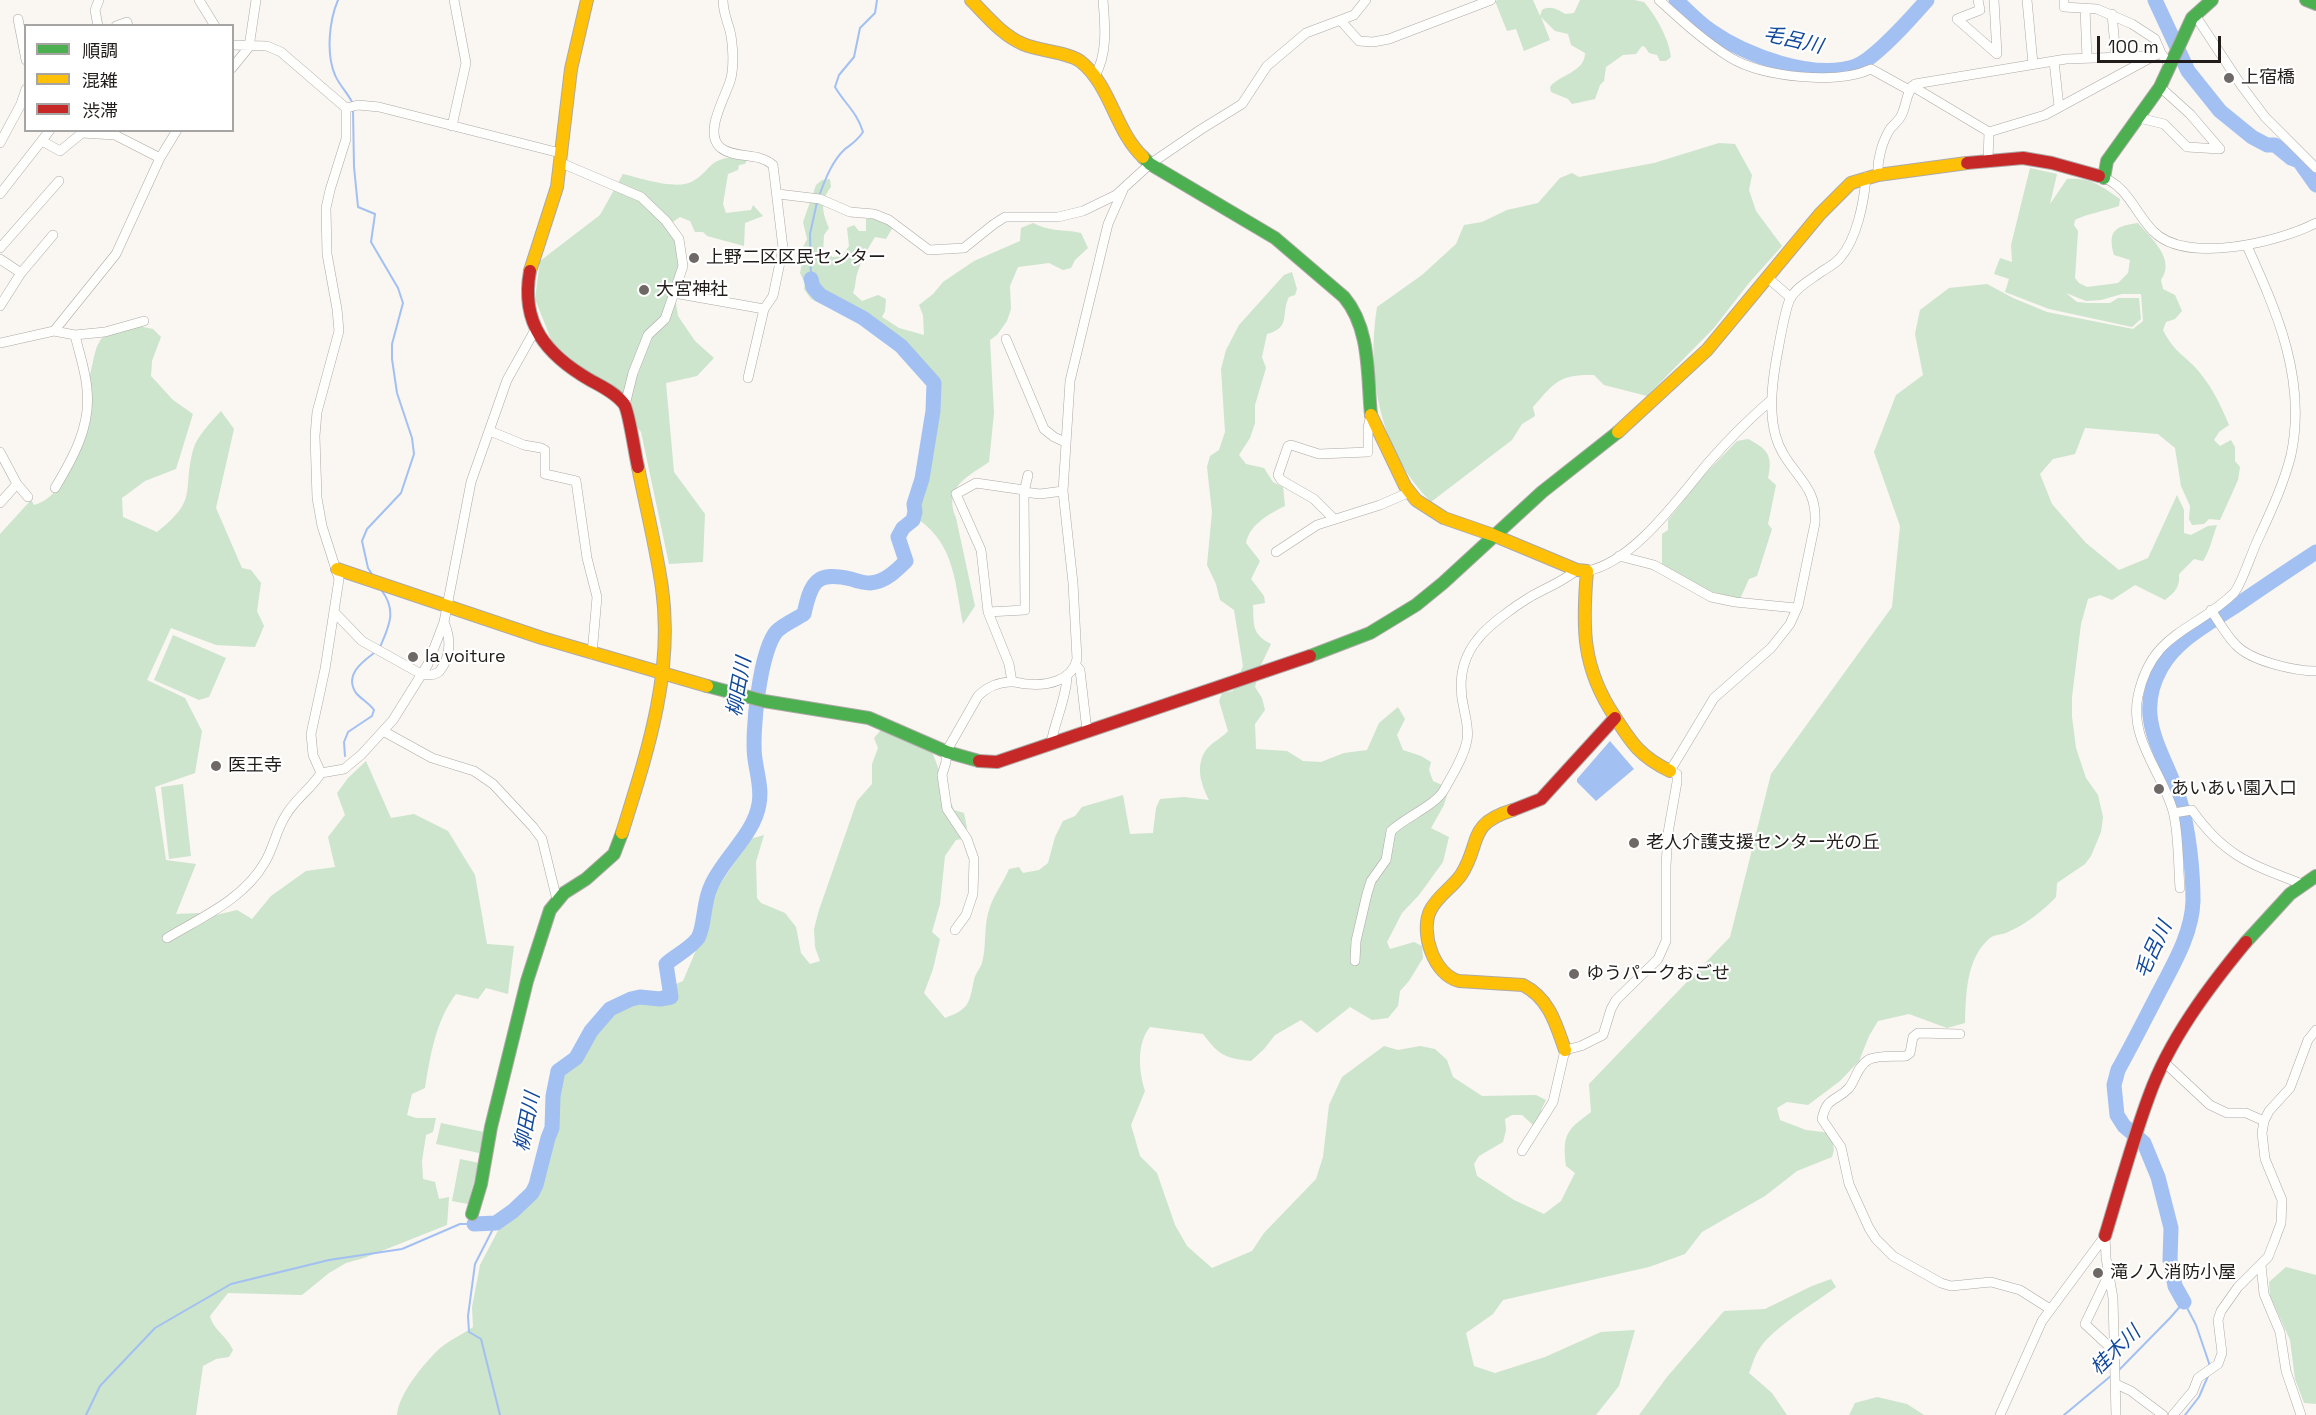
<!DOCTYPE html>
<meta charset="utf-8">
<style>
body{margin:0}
#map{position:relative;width:2316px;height:1415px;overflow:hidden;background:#faf6f2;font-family:"Space Grotesk","Noto Sans JP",sans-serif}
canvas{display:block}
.legend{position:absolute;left:24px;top:24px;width:210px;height:108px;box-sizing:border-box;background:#fff;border:2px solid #a7a5a3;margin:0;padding:8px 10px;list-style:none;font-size:18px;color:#221d1a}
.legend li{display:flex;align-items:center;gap:12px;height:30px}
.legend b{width:30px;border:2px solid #a7a5a3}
.scale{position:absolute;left:2097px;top:36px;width:124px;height:27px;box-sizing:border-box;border:3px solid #221d1a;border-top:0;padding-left:8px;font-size:18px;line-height:21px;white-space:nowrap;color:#221d1a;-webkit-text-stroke:4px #fff;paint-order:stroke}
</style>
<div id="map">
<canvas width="2316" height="1415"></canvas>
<ul class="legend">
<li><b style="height:8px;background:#4caf50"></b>順調</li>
<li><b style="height:8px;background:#ffc107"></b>混雑</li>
<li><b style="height:8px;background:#c62828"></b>渋滞</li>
</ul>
<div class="scale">100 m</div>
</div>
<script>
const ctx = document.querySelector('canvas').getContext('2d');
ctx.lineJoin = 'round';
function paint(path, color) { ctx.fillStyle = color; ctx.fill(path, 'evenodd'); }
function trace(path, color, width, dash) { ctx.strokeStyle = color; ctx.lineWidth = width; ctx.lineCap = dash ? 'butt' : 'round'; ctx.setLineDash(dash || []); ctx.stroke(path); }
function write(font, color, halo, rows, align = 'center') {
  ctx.font = font + ' "Space Grotesk","Noto Sans JP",sans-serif'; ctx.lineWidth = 4.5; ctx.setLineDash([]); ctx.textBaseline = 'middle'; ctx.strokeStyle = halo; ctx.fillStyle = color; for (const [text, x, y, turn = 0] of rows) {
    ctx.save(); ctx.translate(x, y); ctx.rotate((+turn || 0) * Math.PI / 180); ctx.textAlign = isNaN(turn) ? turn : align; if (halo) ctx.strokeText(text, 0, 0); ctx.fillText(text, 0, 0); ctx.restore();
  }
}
const green = new Path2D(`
 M1498,0H1533L1540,16L1542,10C1549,5 1558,9 1565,14L1574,13L1580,0H1634L1644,2C1656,16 1669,39 1671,57L1666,61H1660L1657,55L1649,53L1645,47L1642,46L1636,54L1623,55L1606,67L1604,81L1600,85L1595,99L1572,104L1568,99L1551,92L1550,87C1559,75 1585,72 1585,53L1571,45L1568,34L1555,31L1541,17L1550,40L1524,51L1516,29L1507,31L1495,1Z
 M1719,143L1735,144L1752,175L1749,190L1756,211L1782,246L1749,283L1713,329L1647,396L1604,385L1594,375C1559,374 1555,382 1533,407L1535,416L1522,424L1512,440L1431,502C1380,452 1366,376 1377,307L1422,275L1456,244L1464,225L1482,222L1507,210L1538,203L1560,178L1572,173L1579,177L1654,163Z
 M733,157L747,160L745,164L739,165L738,170L728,174L723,204L726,213L751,210L753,205L763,216L745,223L744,246L707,236L703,232H695L690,221L680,217L667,226L675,237L680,263L673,284L678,316L695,341L714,358L697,376L666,383L674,472L705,514L703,562L669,564L641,432L609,393L552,342L535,299L540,261L600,215L623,174C640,178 678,191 693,181C712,170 707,160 733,157Z
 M2030,168L2057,174L2050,204L2067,179C2091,177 2101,186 2120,199L2119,206C2108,210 2083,215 2075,220L2074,225L2078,231L2075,278L2079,283L2087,287L2118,283L2128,273L2130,260L2114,255C2107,230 2116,226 2138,223C2151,238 2176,259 2161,280L2163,289L2175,295L2182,311L2175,319L2166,322L2163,330C2172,348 2179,352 2193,365C2210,383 2220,403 2229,425L2219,432L2214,440L2220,446L2231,440L2235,447V461L2240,467L2238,480L2220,520L2209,519L2204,524L2192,525L2189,519L2190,506L2181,486L2175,448L2158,434L2085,428L2075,454L2053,459L2040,474L2052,504L2086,543L2119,570L2148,558L2177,495L2184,510V533L2191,535L2208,526L2217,525C2213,536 2209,553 2203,561L2194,559L2179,574C2180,587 2175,592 2165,600L2135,585L2112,600L2100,595L2088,599L2081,624L2072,697V717L2076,748L2086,778L2098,795L2103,817L2101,832L2091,856L2085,864L2057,883L2056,897C2043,911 2026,924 2008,932C2002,935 1995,934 1990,938C1966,958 1966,994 1965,1023L1947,1028L1909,1014L1878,1021L1869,1036L1859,1061L1840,1081L1808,1105L1787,1102L1777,1108L1780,1120L1806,1130L1831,1133L1834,1150L1832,1157L1797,1171L1765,1196L1702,1232L1685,1254L1649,1267L1503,1300L1493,1314L1466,1333L1474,1366L1495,1373L1545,1357L1601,1332L1635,1330L1619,1386L1596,1415H397C399,1394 422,1366 437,1351C447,1341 462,1335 473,1327L472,1307L480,1265L501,1225L534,1195L546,1153L556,1126V1082L563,1068L578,1060L595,1028L609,1013L683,981L708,922L715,892L750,839L764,835L756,862L757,898L761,903L785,913L796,927L801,953L810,964L820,961L815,947L814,929L819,910L857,801L872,784V764L878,748L874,738L881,730L920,745L933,754L954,810L964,813L967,828L962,839L956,840L945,856L940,904L932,932L940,939L933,969L924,993L945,1018C969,1009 969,1004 974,980C975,974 980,969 982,963C987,946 983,925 990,907C994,894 1004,882 1009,869L1019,867L1023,873L1039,870L1048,863L1055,837L1063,821L1075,816L1082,807L1123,795L1130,834L1153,833L1156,808L1160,799L1184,797L1209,800C1201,784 1195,766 1206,750C1212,742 1222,738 1228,731L1219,701L1222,693L1233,691L1243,666L1234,610L1220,600L1216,584L1207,565L1212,512L1207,467L1210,456L1219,450L1225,432L1221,369L1226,350L1239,325L1284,275L1292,272L1297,289L1295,295L1289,297C1280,315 1292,327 1267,334L1262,357L1266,368L1255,405V423L1250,438L1239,455L1246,464L1264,468L1273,482L1283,487L1285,506C1269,514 1250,524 1246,543L1260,561L1251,579L1264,596L1265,603L1253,605C1254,624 1251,634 1271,644L1260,667L1255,687L1262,698L1265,710L1255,724L1256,749L1287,751L1303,761L1321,762L1344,753L1367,750L1379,723L1398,707L1405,719L1397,735L1403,750L1421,756L1431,762L1429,770L1433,781L1449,788L1444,805L1431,828L1449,837L1443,862L1419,895L1402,913L1387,942L1390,949L1414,942L1422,946L1423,958L1409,981L1400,991L1398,1006L1388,1018L1372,1020L1350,1007L1317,1033L1301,1020L1275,1035L1264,1049L1251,1061C1224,1058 1219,1055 1203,1034L1150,1027C1136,1044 1139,1072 1145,1091L1131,1125L1140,1156L1157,1173L1175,1225L1187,1246L1212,1268L1252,1251L1264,1233L1316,1179L1323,1157L1329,1105L1342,1077L1384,1046L1398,1050L1420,1046L1435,1049L1447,1060L1453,1077L1482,1096L1536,1095L1546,1100L1541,1110L1546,1117L1534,1126L1522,1115H1512L1505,1119L1506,1130L1503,1142L1479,1156L1474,1164L1477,1176L1514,1200L1544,1214L1561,1201L1575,1173L1566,1166C1562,1134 1567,1130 1591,1112L1589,1084L1730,937L1771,774L1892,607L1900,526L1874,452L1896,395L1923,375L1915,334L1920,310L1949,288L1987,284L2013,298L2047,312L2133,329L2143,321L2141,294H2122L2101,300L2086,301L2066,293L2077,302L2088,303H2110L2118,298H2139L2141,319L2132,327L2049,309L2005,292L2009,279L1994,274L2000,258L2012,262L2011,245Z
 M830,179L831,187C820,201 822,212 829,228L824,235L823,253L833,257L842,256L849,246L847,228L854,225L859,231H866V219L875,218L891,224L893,227L886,239L875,237C868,248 861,261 857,274C855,281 856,286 853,293L862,301L878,295L886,299L885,311L882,317L899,328L924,335L923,315L919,305L933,294L943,282L974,261L1020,241L1021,228L1033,223C1049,232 1064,229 1081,233L1088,248L1075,260L1071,268L1063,270L1049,263L1018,267L1010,286L1011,309L1007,321L997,335L990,340L994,413L989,462C967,477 943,487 956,518L975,606L963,624C955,584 955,545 919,520L936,414L938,384L931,374L923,375L914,368L903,352L880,337L870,318L859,313L843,314L811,299L804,289L805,283L800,273L803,258L801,251L807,239L803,222L816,185L822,180Z
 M139,326L153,329L161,337L152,361L151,376L173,400L193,414L176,469L145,481L122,498L123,517L157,532C199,499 182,493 193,450C197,436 211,422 221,411L234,429L216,508L242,568L251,570L261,583L257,611L264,626L255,647L216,645L171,628L147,680L185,698L202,731L195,773L155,787L166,860L196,864L176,914L199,913L216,915L237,910L252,919L271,896L306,871L335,867L328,837L345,815L337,793L348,778L366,761L391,818L414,814L448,831L475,875L487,944L514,946L508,994L486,988L478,999L456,994C436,1020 430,1056 425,1088L412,1094L407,1115L416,1118H436L433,1132L426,1135L422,1161L423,1179L435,1182L439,1199L449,1197L447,1225L364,1258L346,1263L329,1273L302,1295L228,1293L210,1316C214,1331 226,1335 233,1350L229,1357L216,1359L203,1366L196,1415H0V534L31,500L34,505C78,494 83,408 91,370C94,359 95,344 104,336C114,327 126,327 139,326Z
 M1748,439C1768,449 1773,456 1768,478L1776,485L1768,524L1772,529L1757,576L1749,579L1740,599L1702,589L1662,565V534L1668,530V520L1704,475L1737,441Z
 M173,635L226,658L209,697L199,700L154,680Z
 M183,784L191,856L169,859L161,787Z
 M441,1123L484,1132L479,1153L436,1144Z
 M460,1159L479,1163L468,1204L452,1201Z
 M2286,1267L2316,1275V1404L2304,1403L2295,1379L2290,1340L2270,1296L2269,1282Z
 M1831,1279L1836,1287C1814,1304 1771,1328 1758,1351C1754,1357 1752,1366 1749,1373L1772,1393L1787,1415H1639L1667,1377L1724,1311L1765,1309L1812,1286Z
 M1877,1397L1907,1404L1924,1415H1849L1855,1403Z`);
const water = new Path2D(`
 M1610,741L1634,769L1596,801L1577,782V779Z`);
const stream = new Path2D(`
 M338,0C329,21 326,54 335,75C339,85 348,93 353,104
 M353,109L354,167L358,207L375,214L371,242L398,288L403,303L392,344V359L397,393L412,438L414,454L401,493L367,529L362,541L368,568L373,576
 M819,196C825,180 832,161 845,149C853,143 857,141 863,132C857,112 845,104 835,87L839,75L854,57L860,28L875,13L877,0
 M811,279L810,234L817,202
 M380,647C389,626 397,611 382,591
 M345,756L344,742L348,732L372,716L374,710C369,703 361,699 356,693C344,675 362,662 374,653
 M496,1223L475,1264L468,1316L469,1332L481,1339L500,1415
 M2119,1370L2170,1318L2184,1302L2196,1325L2209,1363V1368
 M86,1415L100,1386L155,1328L231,1284L329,1260L402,1249L460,1224H474
 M2064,1415L2112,1375
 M2185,1415L2199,1397L2208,1376`);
const river = new Path2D(`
 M1676,0C1687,10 1698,22 1711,31C1745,55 1814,81 1856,66C1876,58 1912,17 1927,0
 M2155,0L2188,71L2220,111L2252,137L2267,145H2275L2291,158L2299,161L2316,185
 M474,1224L496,1223L513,1211L532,1193L536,1185L548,1138L552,1128L553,1096L558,1071L576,1058L591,1031L610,1009L631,999L640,997L660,999L671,997L666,964C675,956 691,948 698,938C705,926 703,902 711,886C723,858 754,835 759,804C762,789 757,774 755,759C751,734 760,649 777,631C784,624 796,619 804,614C811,582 816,571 851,579C857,581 864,583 870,583C885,582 896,571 906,561L898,537L903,528L913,520L915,512L914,504L922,479L933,411L934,383L901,346L863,318L820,295L813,287L811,279
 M2184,1302L2175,1286L2170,1260L2171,1228L2158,1177L2144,1143L2124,1126L2117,1115L2114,1085L2118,1070C2132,1045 2145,1019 2158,994C2173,965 2192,934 2193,901C2193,871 2189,830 2180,801C2166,754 2132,719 2161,668C2176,640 2211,622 2237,605C2263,587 2290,569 2316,552`);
const street = new Path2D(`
 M199,0L215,26
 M723,0C723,12 727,20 730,31C733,44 734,65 731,78C727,95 702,133 721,148C735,159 759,152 773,165L783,248L773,296L764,309L748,378
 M1659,0C1682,21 1705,42 1731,58C1763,77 1837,85 1871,69L1909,90
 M1978,0L1980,10L1957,19L1997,54L1994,0
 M2027,0L2033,64
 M2064,0V7L2097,9L2132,24L2155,39L2161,53L2169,64
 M2085,8L2087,58
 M2112,14L2116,57
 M2195,15L2241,85L2265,117L2316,168
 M18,19L26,60
 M1341,21L1359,41L1373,42L1389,39L1491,0
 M98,26L95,10L99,0
 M116,26L127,22L128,26
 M232,45L267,46L281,52L346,108V139L330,190L326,208L327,254L337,309L339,331L317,412L315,436L317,498L322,526L339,579L325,669L311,734L313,755L321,773
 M2054,61L2059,107
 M232,68L249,47L256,0
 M1095,76C1108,53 1105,25 1103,0
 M1912,86L1989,132L2045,115L2152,57
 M346,108L358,105L379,107L560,153
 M2139,118L2164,124L2187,147L2220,149L2190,114L2160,87
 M452,126L466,63L454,0
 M42,141L60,151L82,133L115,135L160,158
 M0,143L21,104L26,89
 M1988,160L1989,132
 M559,162L641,197L666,221L679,239L683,266L674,293L665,319L648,335L633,373L625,405
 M1878,175C1877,160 1882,142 1890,129C1894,124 1900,120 1902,114C1907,103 1906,92 1915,84L2066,59L2153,56L2161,53
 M2099,176C2127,184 2135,213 2153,231C2185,265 2280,242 2316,223
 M0,194L50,130
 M778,194L820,199L850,212L874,214L889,220L929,250L964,248L994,224L1005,217H1058L1083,211L1116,195L1150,164L1200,130L1242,104L1267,66L1306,33L1354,15L1366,0
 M0,248L59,181
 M0,259L21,273
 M1768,278L1791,298
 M674,293L764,309
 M0,306L21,273L53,235
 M54,331L116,254L160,158L177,130
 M1006,339L1044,429L1054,437L1065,442
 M0,343L54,331L75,335L105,332L144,321
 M490,431L524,445L541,448L545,450V474L576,481L587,558L597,597L592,654
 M0,452L17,484L0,503
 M17,484L28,497
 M55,488C73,458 91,426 87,390C86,372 79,353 75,335
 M1024,490L976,483L956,494L981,550L988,612L1025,610L1024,492L1028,475
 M1024,492L1040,494L1063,491
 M1333,518L1314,499L1281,480L1278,475L1288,446L1291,445L1319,454L1368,452V427L1371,415
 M1276,552L1317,525L1380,505L1410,492
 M1619,556L1654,565L1711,597L1735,602L1796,608
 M1587,571C1634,562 1678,498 1708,463C1728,440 1748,420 1770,401
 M2211,610C2219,622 2226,635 2236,645C2251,661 2294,671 2316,671
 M334,612L362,641L421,674L432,675L439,672C451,657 451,639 444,622
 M988,612L1009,664L1012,682
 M1076,665L1080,670L1087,731
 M383,731L432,758L474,771L493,784L533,827L542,839L557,900
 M1051,743C1055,721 1066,699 1067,677
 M321,773L344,769L361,755L393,720L428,664L444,622L471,482L507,380L535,330
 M2174,813L2192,810C2224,856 2252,865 2302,884
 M2180,888C2178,863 2179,834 2173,811C2162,772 2129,739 2138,696C2152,631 2194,632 2234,593C2242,584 2253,548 2260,535C2272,509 2284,483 2291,455C2307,380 2277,312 2247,246
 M955,930L966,915L973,894L974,859L967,839L947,809L942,775L946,762V752L978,696C987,687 1000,681 1013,682C1018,682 1022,684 1027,684C1047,686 1072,681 1077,659L1073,583L1063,491L1070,381L1108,224L1123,190
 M167,938C202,917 244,899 265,862C274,847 276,830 286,815C295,799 311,789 321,773
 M1355,961L1356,941L1367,894L1371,881L1386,860L1391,831C1404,818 1436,805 1444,790C1452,775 1464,757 1467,740C1469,730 1466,719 1464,709C1458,684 1461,660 1477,640C1487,626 1515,606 1530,597C1546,588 1562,582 1577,570
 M1960,1034L1918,1033L1913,1037L1910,1053L1906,1056C1895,1057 1877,1055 1868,1060C1857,1067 1856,1079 1849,1088C1836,1102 1827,1096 1822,1119L1841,1147L1849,1184L1869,1228L1876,1239L1893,1256L1941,1283L1951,1286L1991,1282L2020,1290L2050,1309
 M2164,1062L2210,1105L2227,1113H2246L2264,1121
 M1522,1151L1553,1102L1565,1050L1581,1046L1603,1035L1611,1009L1616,1000L1658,959L1666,941V866L1668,833L1677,782V774L1670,771L1714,698L1771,648L1790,624L1798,606L1815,523C1817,489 1799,480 1784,455C1767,428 1771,391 1776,361C1779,346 1784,312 1790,299C1796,287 1812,279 1821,272C1827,268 1835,264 1840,258C1857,239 1864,202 1866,177
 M2105,1236L2106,1258L2113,1298L2116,1415
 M2261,1265L2264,1294L2280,1332L2286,1371L2301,1415
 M2109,1274L2085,1324L2115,1352
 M2116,1384L2131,1391L2163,1415
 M2000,1415L2042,1321L2105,1236
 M2173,1415L2193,1391L2198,1378L2218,1364L2222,1353L2218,1320L2221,1311L2238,1287L2268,1257L2274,1242L2281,1223L2282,1200L2265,1159L2262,1133L2264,1121L2269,1111L2290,1088L2308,1040L2316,1030`);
const fast = new Path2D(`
 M2306,0L2316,4
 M1143,157L1150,164L1275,238L1344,297C1371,329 1367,376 1371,415
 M2104,178L2107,161L2160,87L2192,18L2212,0
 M1310,656L1370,633L1416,605L1443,583L1542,492L1618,432
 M707,686L764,701L869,718L947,752L979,761
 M2246,942L2290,894L2316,876
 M472,1214L481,1184L491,1127L527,981L550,910L564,893L586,879L614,854L622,833`);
const slow = new Path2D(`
 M971,0C987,16 1002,35 1023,44C1039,51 1067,52 1080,61C1111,85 1115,131 1143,157
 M530,271L557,187L571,69L587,0
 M1371,415L1405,486L1416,500L1444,518L1493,535L1577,570L1587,571C1582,628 1582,668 1615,717C1632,744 1641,757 1670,771
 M1618,432L1707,350L1820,214L1851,183L1878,175L1967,163
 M337,569L542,638L707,686
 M1513,810C1466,824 1482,843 1461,875C1452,888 1437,896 1430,911C1420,933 1434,975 1459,981L1523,985C1549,998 1556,1024 1565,1050
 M622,833C647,753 674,673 662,588C656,547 646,507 638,467`);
const jam = new Path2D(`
 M1967,163L2023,158L2052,163L2099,176
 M530,271C520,324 547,355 590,380C601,386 616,393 624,404C629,411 635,455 638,467
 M979,761L997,762L1310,656
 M1513,810L1541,799L1615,718
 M2105,1236C2119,1190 2132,1142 2149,1096C2169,1040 2208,988 2246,942`);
const markers = [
 [2229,78,6,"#6e6966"],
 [694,258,6,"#6e6966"],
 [644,290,6,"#6e6966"],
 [413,657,6,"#6e6966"],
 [216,766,6,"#6e6966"],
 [2159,789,6,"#6e6966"],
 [1634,843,6,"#6e6966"],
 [1574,974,6,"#6e6966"],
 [2098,1273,6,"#6e6966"]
];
const poiNames = [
 ["上宿橋",2241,78],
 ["上野二区区民センター",706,258],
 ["大宮神社",656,290],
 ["la voiture",425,657],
 ["医王寺",228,766],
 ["あいあい園入口",2171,789],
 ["老人介護支援センター光の丘",1646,843],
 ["ゆうパークおごせ",1586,974],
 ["滝ノ入消防小屋",2110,1273]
];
const waterNames = [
 ["毛呂川",1793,41,13],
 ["柳田川",740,687,-80],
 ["毛呂川",2154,950,-65],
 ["柳田川",528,1122,-79],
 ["桂木川",2116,1351,-44]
];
paint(green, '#cde4cd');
paint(water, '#a2c0f2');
trace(stream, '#a2c0f2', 2);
trace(river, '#a2c0f2', 15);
trace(street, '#ada9a6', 10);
trace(fast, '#ada9a6', 14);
trace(slow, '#ada9a6', 14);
trace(jam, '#ada9a6', 14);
trace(street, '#fefefd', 9);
trace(fast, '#4caf50', 12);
trace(slow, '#ffc107', 12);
trace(jam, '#c62828', 12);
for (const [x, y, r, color] of markers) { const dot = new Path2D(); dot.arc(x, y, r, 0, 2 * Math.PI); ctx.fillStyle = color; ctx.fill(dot); trace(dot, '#fff', 2); }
write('18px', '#221d1a', '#fff', poiNames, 'left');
write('italic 20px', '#13499c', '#fff', waterNames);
</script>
